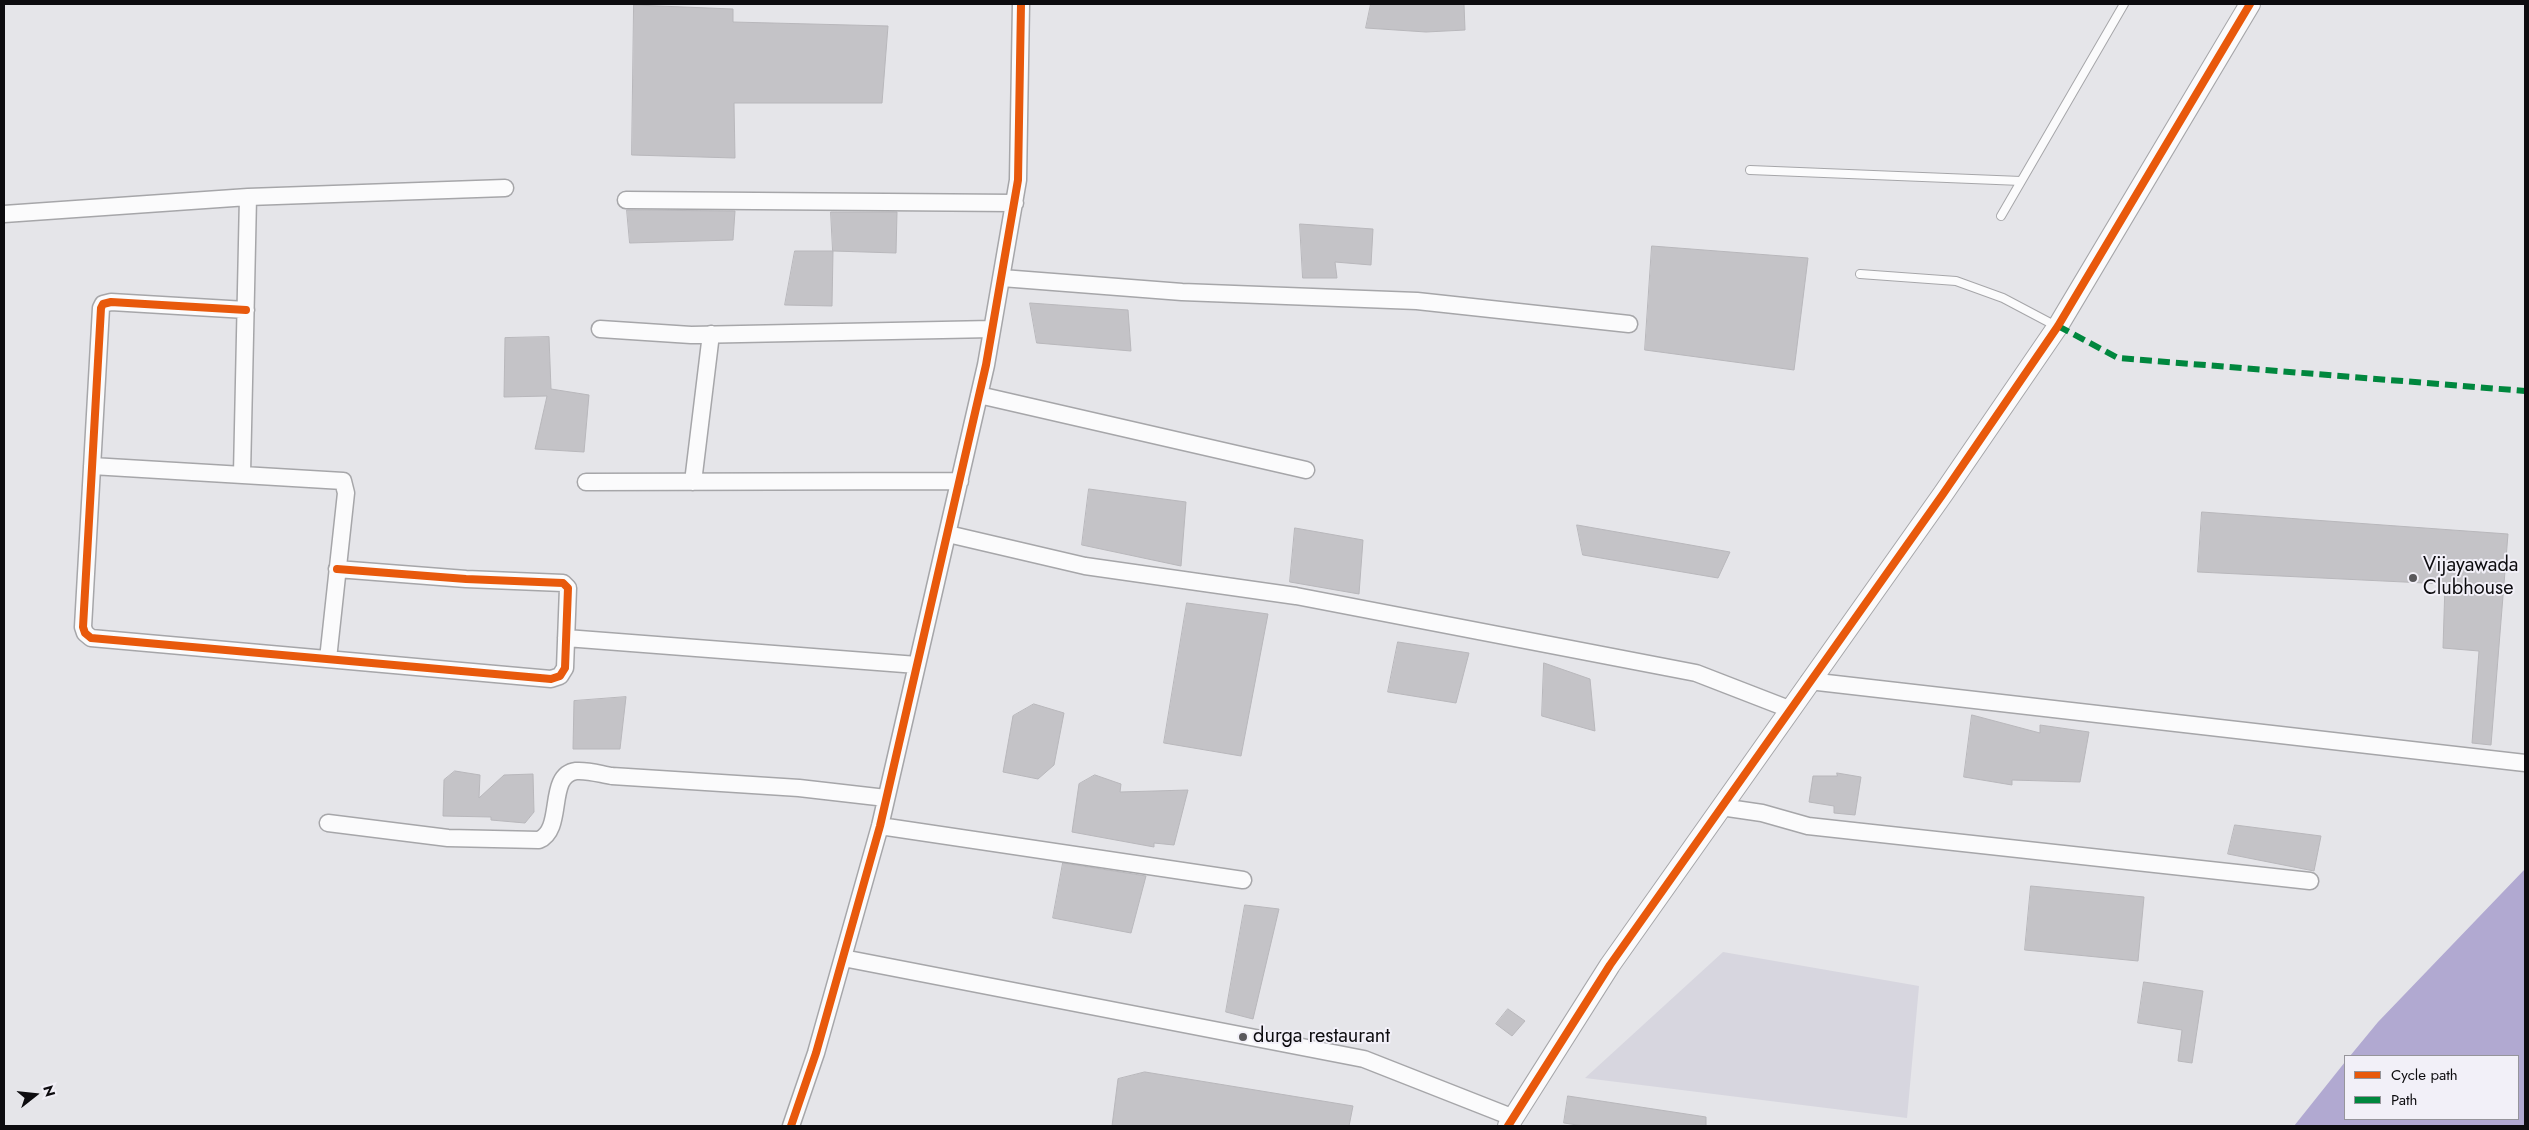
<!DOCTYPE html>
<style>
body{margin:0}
#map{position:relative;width:2529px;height:1130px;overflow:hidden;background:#e5e5e9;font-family:Jost,sans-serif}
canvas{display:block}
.frame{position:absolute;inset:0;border:5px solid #0d0c0f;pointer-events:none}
.legend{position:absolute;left:2344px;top:1055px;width:175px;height:65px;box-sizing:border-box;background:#f2f0f8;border:1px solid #96959b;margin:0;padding:6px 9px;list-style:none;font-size:15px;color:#0d0c0f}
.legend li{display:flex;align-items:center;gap:10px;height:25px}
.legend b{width:25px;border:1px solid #96959b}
.north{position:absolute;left:10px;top:1070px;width:50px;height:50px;-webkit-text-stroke:4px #f2f0f8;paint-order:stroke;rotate:74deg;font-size:14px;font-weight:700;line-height:20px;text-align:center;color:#0d0c0f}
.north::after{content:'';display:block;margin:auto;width:18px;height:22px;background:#0d0c0f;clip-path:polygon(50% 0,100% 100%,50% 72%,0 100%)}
</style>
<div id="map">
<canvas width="2529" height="1130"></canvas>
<div class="frame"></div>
<ul class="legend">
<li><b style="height:6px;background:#e8590c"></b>Cycle path</li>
<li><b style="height:6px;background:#00873e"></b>Path</li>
</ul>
<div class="north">N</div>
</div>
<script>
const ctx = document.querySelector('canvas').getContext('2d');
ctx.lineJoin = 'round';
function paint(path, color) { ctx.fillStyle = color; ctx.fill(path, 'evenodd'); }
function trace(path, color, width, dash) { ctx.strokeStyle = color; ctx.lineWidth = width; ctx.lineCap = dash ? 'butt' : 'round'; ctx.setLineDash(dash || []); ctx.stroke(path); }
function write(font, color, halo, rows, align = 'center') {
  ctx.font = font + ' Jost,sans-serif'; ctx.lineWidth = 4; ctx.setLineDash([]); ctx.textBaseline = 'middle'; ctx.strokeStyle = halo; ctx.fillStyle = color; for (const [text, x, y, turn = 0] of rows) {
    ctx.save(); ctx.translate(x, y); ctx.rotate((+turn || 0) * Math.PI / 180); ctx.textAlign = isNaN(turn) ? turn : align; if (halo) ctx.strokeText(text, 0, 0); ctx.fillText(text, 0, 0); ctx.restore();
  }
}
const built = new Path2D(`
 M1723,952L1919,986L1907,1118L1585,1078Z`);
const water = new Path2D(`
 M2525,869V1126H2294L2345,1062V1119H2518V1056H2350L2378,1022Z`);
const building = new Path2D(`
 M1371,4H1464L1465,30L1426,32L1366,28Z
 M634,5L733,9V22L888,26L882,103H734L735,158L632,155Z
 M627,210L735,211L733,240L630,243Z
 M831,212H897L896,253L833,251Z
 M1300,224L1373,229L1371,265L1335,262L1337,278H1303Z
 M1652,246L1808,258L1794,370L1645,350Z
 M795,251H833L832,306L785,305Z
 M1030,303L1128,310L1131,351L1037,343Z
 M549,337L551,389L589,395L584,452L535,449L547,396L504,397L505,338Z
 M1089,489L1186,502L1181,566L1082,545Z
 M2202,512L2508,534L2491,745L2472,743L2479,651L2443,648L2445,584L2198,572Z
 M1577,525L1730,552L1718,578L1583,555Z
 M1295,528L1363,540L1359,594L1290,582Z
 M1187,603L1268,614L1241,756L1164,743Z
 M1398,642L1469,653L1456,703L1388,692Z
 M1544,663L1590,679L1595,731L1542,716Z
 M626,697L620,749H573L574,701Z
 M1034,704L1064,713L1054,765L1038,779L1003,772L1013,716Z
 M1972,715L2040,733V725L2089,732L2080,782L2012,780V785L1964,777Z
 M455,771L480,775L479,798L504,775L533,774L534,812L525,823L491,820V817L443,816L444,780Z
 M1837,773L1861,777L1855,815L1834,813V806L1809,802L1813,776H1837Z
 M1095,775L1121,784L1120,792L1188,790L1174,845L1154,843V847L1072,832L1079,784Z
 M2235,825L2321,836L2314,871L2228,854Z
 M1063,863L1146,876L1131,933L1053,918Z
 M2031,886L2144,897L2138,961L2025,950Z
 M1245,905L1279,909L1253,1019L1226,1012Z
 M2144,982L2203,991L2192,1063L2178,1061L2182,1030L2138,1023Z
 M1508,1009L1525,1021L1512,1036L1496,1024Z
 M1145,1072L1353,1106L1349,1126H1112L1118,1079Z
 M1568,1096L1706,1117V1126H1584L1564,1123Z`);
const service = new Path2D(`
 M1750,170L2021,181
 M2001,216L2124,4
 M1860,274L1956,281L2003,298L2056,326`);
const minor = new Path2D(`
 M626,200L1015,203
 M4,214L248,197L505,188
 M1002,278L1182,292L1417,301L1629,324
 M246,310L111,302L103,304L101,308L83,627L85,633L91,638L551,679L560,676L565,668L568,588L563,583L466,579L337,569
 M600,329L691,335L992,329
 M979,395L1306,470
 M92,466L343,481L346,493L328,659
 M242,474L248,197
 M586,482L960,481
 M693,482L711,334
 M948,534L1085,566L1296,596L1696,673L1789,709
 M566,638L917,665
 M1809,681L2525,763
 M1721,807L1762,813L1808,826L2310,881
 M328,823L448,838L539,840C565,829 546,775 576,771C588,770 600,774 612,776L799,788L886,798
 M880,826L1243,880
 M843,958L1364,1059L1514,1118
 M791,1126L816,1053L880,826L986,365L1018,180L1021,4`);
const tertiary = new Path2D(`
 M1508,1126L1610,965L1943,494L2058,326L2250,4`);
const quiet = new Path2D(`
 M2058,326L2118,358L2525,391`);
const cycleway = new Path2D(`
 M246,310L111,302L103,304L101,308L83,627L85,633L91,638L551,679L560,676L565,668L568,588L563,583L466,579L337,569
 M791,1126L816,1053L880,826L986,365L1018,180L1021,4
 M1508,1126L1610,965L1943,494L2058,326L2250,4`);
const markers = [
 [2413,578,5,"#59585b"],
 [1243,1037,5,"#59585b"]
];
const poiNames = [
 ["Vijayawada",2423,566],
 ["Clubhouse",2423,589],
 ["durga restaurant",1253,1037]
];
paint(built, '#d7d6df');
paint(water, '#b1a9d1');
paint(building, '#c4c3c7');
trace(building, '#b8b7bb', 1);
trace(service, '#a6a6a9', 10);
trace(minor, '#a6a6a9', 19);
trace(tertiary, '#a6a6a9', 22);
trace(service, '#fbfbfc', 8);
trace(minor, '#fbfbfc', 16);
trace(tertiary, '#fbfbfc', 20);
trace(quiet, '#00873e', 6, [12, 6]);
trace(cycleway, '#e8590c', 8);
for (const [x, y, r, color] of markers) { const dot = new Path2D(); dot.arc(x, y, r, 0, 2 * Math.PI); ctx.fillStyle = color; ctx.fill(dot); trace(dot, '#f2f0f8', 2); }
write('20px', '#0d0c0f', '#f2f0f8', poiNames, 'left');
</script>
